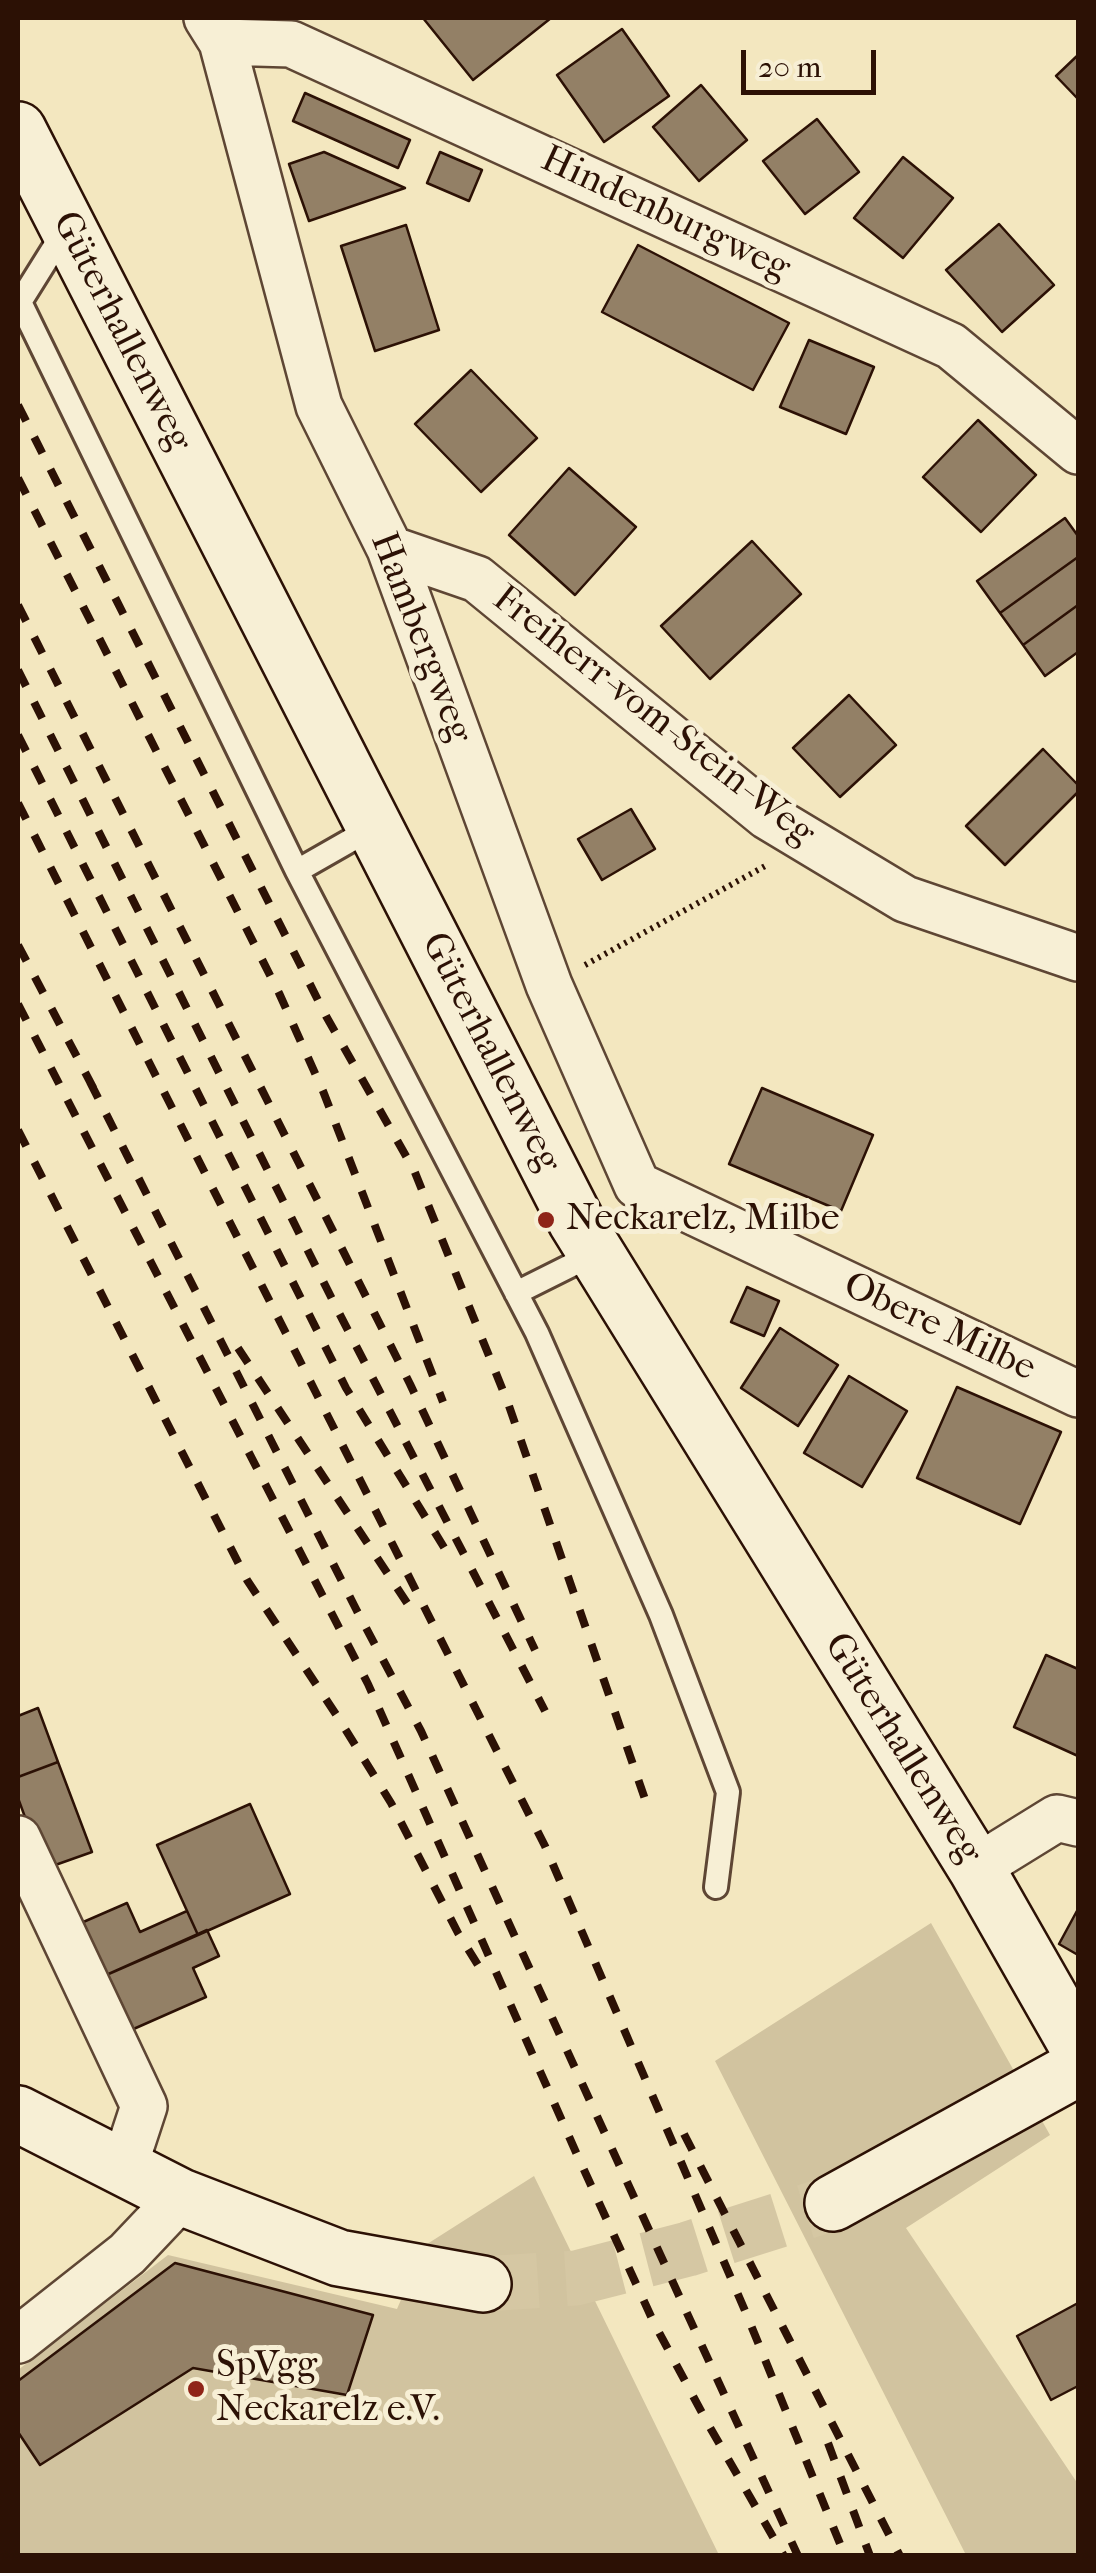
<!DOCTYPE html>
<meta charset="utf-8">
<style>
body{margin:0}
#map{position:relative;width:1096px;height:2573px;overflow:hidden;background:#f3e7bf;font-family:"IM FELL French Canon",serif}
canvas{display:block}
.frame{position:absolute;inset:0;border:20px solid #2c1105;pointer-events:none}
.scale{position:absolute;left:741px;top:50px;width:135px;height:45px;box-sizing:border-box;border:5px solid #2c1105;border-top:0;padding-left:12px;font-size:30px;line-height:35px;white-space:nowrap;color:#2c1105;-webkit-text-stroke:8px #f7efd5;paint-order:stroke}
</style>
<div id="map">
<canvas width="1096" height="2573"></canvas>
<div class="frame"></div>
<div class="scale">20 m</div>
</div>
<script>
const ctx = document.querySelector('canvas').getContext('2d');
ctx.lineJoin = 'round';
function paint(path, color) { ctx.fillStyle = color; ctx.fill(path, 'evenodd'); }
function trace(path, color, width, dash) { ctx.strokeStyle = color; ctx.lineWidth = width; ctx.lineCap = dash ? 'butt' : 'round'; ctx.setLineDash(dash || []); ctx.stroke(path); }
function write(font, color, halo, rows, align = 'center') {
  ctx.font = font + ' "IM FELL French Canon",serif'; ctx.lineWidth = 10; ctx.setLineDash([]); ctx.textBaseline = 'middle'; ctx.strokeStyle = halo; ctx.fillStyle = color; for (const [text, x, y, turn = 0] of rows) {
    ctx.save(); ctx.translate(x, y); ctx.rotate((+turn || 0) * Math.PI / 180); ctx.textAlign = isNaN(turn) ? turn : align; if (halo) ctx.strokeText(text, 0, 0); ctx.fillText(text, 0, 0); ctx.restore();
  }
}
const green = new Path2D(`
 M931,1923L1050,2135L906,2228L1078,2484V2555H966L715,2061Z
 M534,2176L719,2555L18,2556V2370L168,2255L397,2309L424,2246Z`);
const building = new Path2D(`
 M423,18H551L473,80Z
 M622,29L669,96L604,142L557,75Z
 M1078,55V99L1056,76Z
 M701,85L747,140L699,181L653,127Z
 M305,93L410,140L398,168L293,121Z
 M817,119L859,172L805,214L763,161Z
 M324,152L405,188L309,221L289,164Z
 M440,152L482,170L469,201L427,183Z
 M903,157L953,198L903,258L854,218Z
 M999,224L1054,285L1002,332L946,270Z
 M406,225L439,330L375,351L341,246Z
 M638,245L789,323L753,390L602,312Z
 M809,340L874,367L846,434L780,407Z
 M471,370L537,438L481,492L415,424Z
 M978,420L1036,475L981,532L923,477Z
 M569,468L636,527L575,595L509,535Z
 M1065,518L1078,536V557L1000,613L977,581Z
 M752,541L801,594L710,679L661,626Z
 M1078,557V605L1023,645L1000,613Z
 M1078,605V652L1045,676L1023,645Z
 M849,695L896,745L840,797L793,748Z
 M1043,749L1078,785V792L1005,865L966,826Z
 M631,809L655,849L602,880L578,839Z
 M762,1088L873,1135L841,1211L729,1164Z
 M747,1287L779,1301L764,1336L731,1322Z
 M780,1328L838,1365L798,1426L741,1388Z
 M849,1376L907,1411L862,1487L804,1453Z
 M957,1387L1061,1432L1020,1524L917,1478Z
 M1046,1655L1078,1669V1756L1014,1727Z
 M38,1708L58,1762L18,1777V1716Z
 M58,1762L92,1852L44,1869L18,1798V1777Z
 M250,1804L290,1894L198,1935L157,1845Z
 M127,1903L140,1932L187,1911L198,1935L104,1976L81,1923Z
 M1078,1909V1955L1059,1944Z
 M207,1930L219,1956L193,1968L206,1997L129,2031L104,1976Z
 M175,2263L373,2315L347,2395L193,2368L40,2465L18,2432V2381Z
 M1078,2303V2386L1051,2400L1017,2336Z`);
const secondaryTunnel = new Path2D(`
 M483,2284L576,2278L688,2249L833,2203`);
const path = new Path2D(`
 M585,965L767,865`);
const lane = new Path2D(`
 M65,230L20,302L297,871L537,1333L661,1615L728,1792L716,1887
 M297,871L374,827
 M516,1293L596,1253`);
const street = new Path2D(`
 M207,18L222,42L319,406L390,549L549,985L637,1185
 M222,42L291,44L951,346L1078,451
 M390,549L477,579L767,816L905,899L1078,958
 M637,1185L1078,1394
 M18,1839L144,2106L124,2167
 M976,1868L1057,1818L1078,1823
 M18,2340L127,2254L181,2197`);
const secondary = new Path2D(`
 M18,130L576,1221L976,1868L1078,2047
 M18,2114L181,2197L339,2258L483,2284
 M833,2203L1078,2068`);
const rail = new Path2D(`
 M18,405L326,1016L414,1170L508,1403L646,1802
 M18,478L279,993L323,1091L443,1402
 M18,605L410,1384L535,1650
 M18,670L338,1311L545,1711
 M18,735L346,1388L453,1562
 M18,803L545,1846L746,2313L845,2556
 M18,945L97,1095
 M18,1004L368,1684L579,2159L654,2323L708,2424L784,2556
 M90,1082L357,1611L421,1731L798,2556
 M18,1130L247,1580L339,1719L391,1803L458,1933L486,1978
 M238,1348L415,1615
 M684,2134L900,2556
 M828,2443L870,2556`);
const markers = [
 [546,1220,10,"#8f2418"],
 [196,2389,10,"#8f2418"]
];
const streetNames = [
 ["Hindenburgweg",665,215,25],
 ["Güterhallenweg",121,332,63],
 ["Hambergweg",420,638,69],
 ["Freiherr-vom-Stein-Weg",653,717,38],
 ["Güterhallenweg",490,1053,63],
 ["Obere Milbe",939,1328,25],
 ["Güterhallenweg",902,1749,58]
];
const poiNames = [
 ["Neckarelz, Milbe",566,1220],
 ["SpVgg",216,2367],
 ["Neckarelz e.V.",216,2411]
];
paint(green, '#d1c39f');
paint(building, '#938066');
trace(building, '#2c1105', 2.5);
trace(secondaryTunnel, '#d5c7a3', 55, [55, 28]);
trace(lane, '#5e4634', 28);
trace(street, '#5e4634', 50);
trace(secondary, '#2c1105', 60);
trace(path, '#2c1105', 6, [2.5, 5]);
trace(lane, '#f7efd5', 22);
trace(street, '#f7efd5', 45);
trace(secondary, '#f7efd5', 55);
trace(rail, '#2c1105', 8, [18, 18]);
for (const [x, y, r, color] of markers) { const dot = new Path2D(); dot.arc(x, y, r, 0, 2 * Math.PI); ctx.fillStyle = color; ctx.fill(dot); trace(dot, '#f7efd5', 4); }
write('38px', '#2c1105', '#f7efd5', streetNames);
write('38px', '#2c1105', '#f7efd5', poiNames, 'left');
</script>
